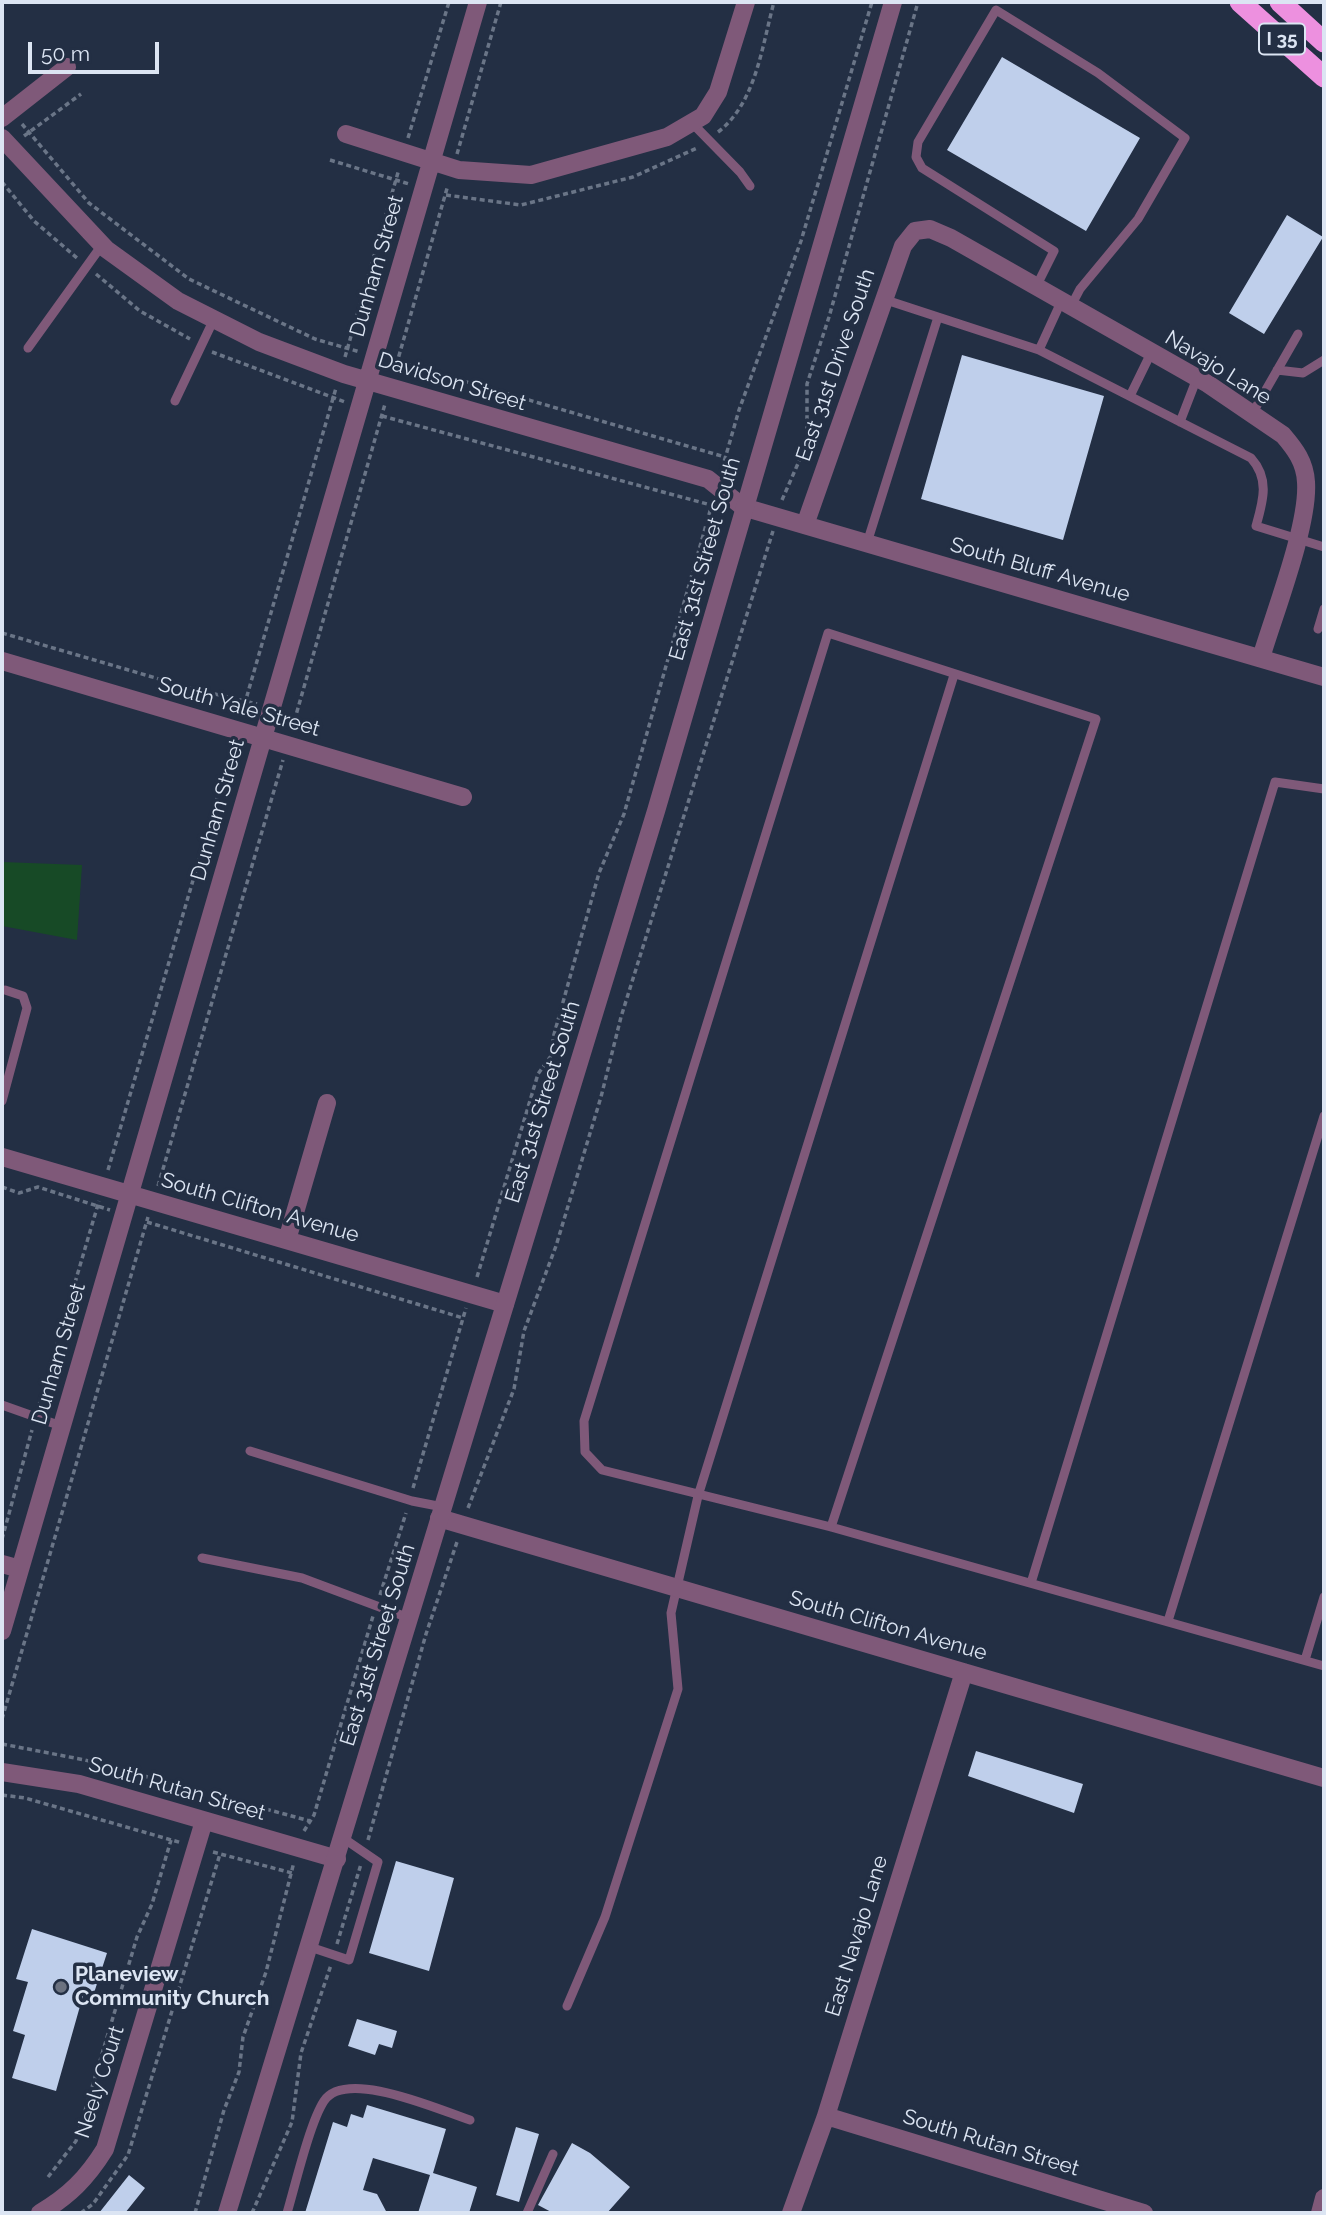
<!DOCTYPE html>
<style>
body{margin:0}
#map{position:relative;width:1326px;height:2215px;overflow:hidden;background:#232f44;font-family:Raleway,sans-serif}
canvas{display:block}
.frame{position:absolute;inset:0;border:4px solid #dce5f3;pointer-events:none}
.scale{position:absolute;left:28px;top:42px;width:131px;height:32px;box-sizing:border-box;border:4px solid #dce5f3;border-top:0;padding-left:9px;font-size:21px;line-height:24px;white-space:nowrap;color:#dce5f3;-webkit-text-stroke:5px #232f44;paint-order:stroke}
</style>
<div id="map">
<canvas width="1326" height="2215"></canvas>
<div class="frame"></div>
<div class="scale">50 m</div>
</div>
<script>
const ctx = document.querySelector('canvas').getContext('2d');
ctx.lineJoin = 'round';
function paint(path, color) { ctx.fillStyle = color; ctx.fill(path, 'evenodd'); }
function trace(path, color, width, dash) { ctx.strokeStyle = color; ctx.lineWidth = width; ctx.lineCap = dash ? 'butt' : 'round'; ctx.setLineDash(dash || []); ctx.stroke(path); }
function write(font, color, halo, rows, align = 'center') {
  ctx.font = font + ' Raleway,sans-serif'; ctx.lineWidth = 7; ctx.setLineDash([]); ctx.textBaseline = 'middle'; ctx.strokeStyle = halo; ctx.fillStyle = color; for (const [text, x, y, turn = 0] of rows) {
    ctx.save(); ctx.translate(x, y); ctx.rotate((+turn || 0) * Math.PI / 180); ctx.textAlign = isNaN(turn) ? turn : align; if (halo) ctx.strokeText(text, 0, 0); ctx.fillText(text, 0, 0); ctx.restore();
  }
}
const green = new Path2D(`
 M2,862L82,865L77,940L2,926Z`);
const building = new Path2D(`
 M1002,57L1140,138L1086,231L947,150Z
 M1287,215L1323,237L1264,334L1229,313Z
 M962,355L1104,396L1063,540L921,499Z
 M976,1751L1083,1784L1074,1813L968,1776Z
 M396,1861L454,1878L429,1971L369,1953Z
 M32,1929L107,1953L94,1993L84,1992L56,2091L12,2078L25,2035L13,2031L28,1982L16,1979Z
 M357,2019L397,2031L392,2048L379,2044L375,2055L348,2046Z
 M367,2105L446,2129L433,2173L477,2187L469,2213H418L430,2175L373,2158L363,2190L377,2194L387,2213H305L333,2122L347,2127L351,2114L363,2118Z
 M516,2127L539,2134L519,2202L496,2195Z
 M572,2143L590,2153L630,2187L607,2213H553L538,2205Z
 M129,2175L145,2188L125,2213H99Z`);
const path = new Path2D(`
 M22,124L89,203L189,279L315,339L360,352
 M718,132C756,103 762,46 774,2
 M24,136L81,94
 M408,138L449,2
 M457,154L501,2
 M330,160L409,184
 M2,182L34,221L77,258
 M446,195L521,205L633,177L697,148
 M96,274L140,311L190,339
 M212,352L345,402
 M345,357L399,169
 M398,362L725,457
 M394,373L448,185
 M382,416L711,505
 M722,469L739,410L801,241L872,2
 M782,500L807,443V384L829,317L918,2
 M2,633L190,688L257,704
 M242,713L336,388
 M292,729L385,404
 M108,1170L233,744
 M158,1186L283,760
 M2,1187L19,1193L38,1187L110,1210
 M147,1222L463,1318
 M477,1277L538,1074L553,1053V1038L599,873L624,814L712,504
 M39,1405L99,1201
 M413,1488L466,1308
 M468,1508L514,1389L524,1331L556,1246L601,1097L621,1017L773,531
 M2,1539L32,1430
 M380,1595L406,1513
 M2,1719L148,1217
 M2,1744L85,1760L310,1821
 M2,1795L25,1798L182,1843
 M304,1831L314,1815L373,1616
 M368,1840L426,1634L458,1539
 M213,1852L292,1873
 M337,1944L361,1864
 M48,2177L76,2141L137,1937L152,1904L171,1840
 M81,2213L93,2204L128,2155L220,1854
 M195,2213L224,2110L239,2072L243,2037L266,1972L294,1862
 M252,2213L292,2122L301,2053L331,1965`);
const service = new Path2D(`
 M692,123L740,172L750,186
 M1036,287L1054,251L922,168L916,157L918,142L996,10L1098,73L1185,138L1138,219L1080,289L1070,308
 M938,317L1039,350L1251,458C1270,479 1263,501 1256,526L1324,547
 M28,348L102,245
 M1039,350L1061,302
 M1277,370L1303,373L1324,360
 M1130,396L1151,353
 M175,401L214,319
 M1252,414L1298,334
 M1180,422L1197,378
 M867,543L938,317L883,299
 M1318,629L1324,609
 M2,1101L27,1008L23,996L5,990
 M2,1405L61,1426
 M250,1451L412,1501L443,1507
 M831,1527L1096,719L828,633L584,1421L585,1452L602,1470L831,1527L1324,1666
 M202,1558L302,1578L409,1618
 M1031,1583L1275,782L1324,789
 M1168,1621L1324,1116
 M1305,1660L1324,1597
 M310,1947L349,1960L378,1862L343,1838
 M567,2006L605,1917L678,1689L671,1613L698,1496L954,675
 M287,2213C295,2186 310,2122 324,2101C346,2068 439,2110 470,2120
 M527,2213L553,2154`);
const minor = new Path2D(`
 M2,118L67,67
 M346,134L459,170L531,175L667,137L703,116L718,92L746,2
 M2,138L106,249L178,301L259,342L344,374L708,479L743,507L1324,677
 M805,525L903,246L915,231L930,229L951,238L1208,384L1283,435C1295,449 1305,462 1306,482C1309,525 1274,614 1261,658
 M2,661L463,797
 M2,1157L505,1304
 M287,1240L327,1103
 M439,1518L1324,1778
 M2,1564L20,1569
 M2,1631L478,2
 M2,1772L79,1784L337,1859
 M826,2116L1144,2213
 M40,2213C69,2196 87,2178 105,2149L204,1821
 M791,2213L826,2116L964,1672
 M1320,2213L1324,2198`);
const tertiary = new Path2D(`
 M227,2213L656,811L893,2`);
const motorway = new Path2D(`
 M1240,2L1324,77
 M1280,2L1324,42`);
const markers = [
 [61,1987,7,"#6b7280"]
];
const shields = [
 [1282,39,46]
];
const shieldNames = [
 ["I 35",1282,39]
];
const streetNames = [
 ["Dunham Street",377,266,-74],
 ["East 31st Drive South",836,365,-71],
 ["Navajo Lane",1218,368,32],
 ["Davidson Street",452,382,17],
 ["East 31st Street South",705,559,-74],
 ["South Bluff Avenue",1040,570,16],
 ["South Yale Street",239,707,16],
 ["Dunham Street",218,810,-74],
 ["East 31st Street South",543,1102,-73],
 ["South Clifton Avenue",260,1208,16],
 ["Dunham Street",59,1354,-74],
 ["South Clifton Avenue",888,1626,16],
 ["East 31st Street South",378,1645,-73],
 ["South Rutan Street",177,1789,16],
 ["East Navajo Lane",857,1936,-73],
 ["Neely Court",100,2082,-72],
 ["South Rutan Street",991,2143,17]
];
const poiNames = [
 ["Planeview",75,1975],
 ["Community Church",75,1999]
];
paint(green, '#174a26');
paint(building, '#bfcfeb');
trace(path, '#6a7587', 3.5, [5, 3.5]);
trace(service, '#7f5979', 9);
trace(minor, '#7f5979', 18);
trace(tertiary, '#7f5979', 18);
trace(motorway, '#ed90df', 21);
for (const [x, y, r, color] of markers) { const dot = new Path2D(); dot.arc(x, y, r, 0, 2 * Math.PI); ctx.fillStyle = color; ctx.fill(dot); trace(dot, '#232f44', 2.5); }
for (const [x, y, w] of shields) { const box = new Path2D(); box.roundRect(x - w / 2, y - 15.5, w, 31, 5); ctx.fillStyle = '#232f44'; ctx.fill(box); trace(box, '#dce5f3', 2); }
write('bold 19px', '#dce5f3', null, shieldNames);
write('21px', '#dce5f3', '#232f44', streetNames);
write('bold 21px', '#dce5f3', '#232f44', poiNames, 'left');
</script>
